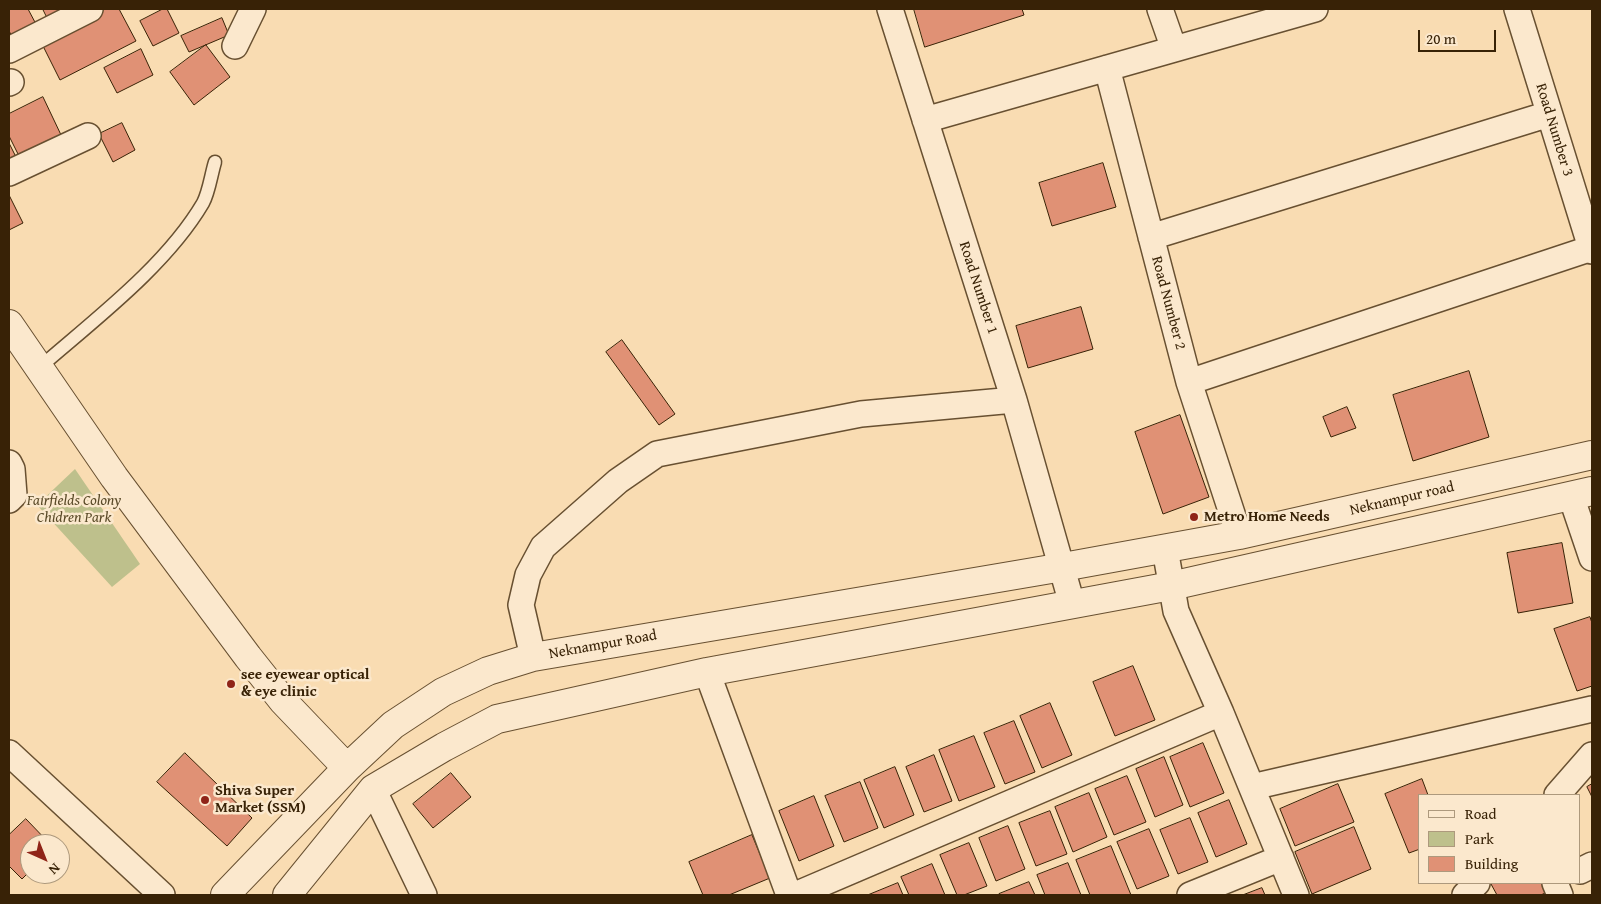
<!DOCTYPE html>
<style>
body{margin:0}
#map{position:relative;width:1601px;height:904px;overflow:hidden;background:#f9dcb2;font-family:"Gentium Book Plus",serif}
canvas{display:block}
.frame{position:absolute;inset:0;border:10px solid #382206;pointer-events:none}
.legend{position:absolute;left:1418px;top:794px;width:162px;height:90px;box-sizing:border-box;background:#fbe8cd;border:1px solid #ad997d;margin:0;padding:6px 9px;list-style:none;font-size:15px;color:#382206}
.legend li{display:flex;align-items:center;gap:10px;height:25px}
.legend b{width:25px;border:1px solid #ad997d}
.north{position:absolute;left:20px;top:834px;width:50px;height:50px;box-sizing:border-box;background:#fbe8cd;border:1px solid #ad997d;border-radius:50%;rotate:136deg;font-size:14px;font-weight:700;line-height:20px;text-align:center;color:#382206}
.north::after{content:'';display:block;margin:auto;width:18px;height:22px;background:#8f2418;clip-path:polygon(50% 0,100% 100%,50% 72%,0 100%)}
.scale{position:absolute;left:1418px;top:30px;width:78px;height:22px;box-sizing:border-box;border:2px solid #382206;border-top:0;padding-left:6px;font-size:15px;line-height:18px;white-space:nowrap;color:#382206;-webkit-text-stroke:4px #fbe8cd;paint-order:stroke}
</style>
<div id="map">
<canvas width="1601" height="904"></canvas>
<div class="frame"></div>
<ul class="legend">
<li><b style="height:6px;background:#fbe8cd"></b>Road</li>
<li><b style="height:14px;background:#bec08c"></b>Park</li>
<li><b style="height:14px;background:#e09175"></b>Building</li>
</ul>
<div class="north">N</div>
<div class="scale">20 m</div>
</div>
<script>
const ctx = document.querySelector('canvas').getContext('2d');
ctx.lineJoin = 'round';
function paint(path, color) { ctx.fillStyle = color; ctx.fill(path, 'evenodd'); }
function trace(path, color, width, dash) { ctx.strokeStyle = color; ctx.lineWidth = width; ctx.lineCap = dash ? 'butt' : 'round'; ctx.setLineDash(dash || []); ctx.stroke(path); }
function write(font, color, halo, rows, align = 'center') {
  ctx.font = font + ' "Gentium Book Plus",serif'; ctx.lineWidth = 5; ctx.setLineDash([]); ctx.textBaseline = 'middle'; ctx.strokeStyle = halo; ctx.fillStyle = color; for (const [text, x, y, turn = 0] of rows) {
    ctx.save(); ctx.translate(x, y); ctx.rotate((+turn || 0) * Math.PI / 180); ctx.textAlign = isNaN(turn) ? turn : align; if (halo) ctx.strokeText(text, 0, 0); ctx.fillText(text, 0, 0); ctx.restore();
  }
}
const green = new Path2D(`
 M75,469L140,564L112,587L37,505Z`);
const building = new Path2D(`
 M9,9H28L37,26L13,38L9,31Z
 M43,9H78L50,23Z
 M97,9H119L136,41L60,80L39,38Z
 M163,9H167L179,33L153,46L140,21Z
 M914,9H1022L1024,15L925,47Z
 M222,18L229,35L189,52L181,36Z
 M206,45L230,77L194,105L170,72Z
 M141,49L153,75L117,93L104,68Z
 M43,97L62,137L20,158L9,136V114Z
 M122,123L135,150L113,162L99,134Z
 M9,143L19,163L9,168Z
 M1103,163L1116,207L1052,226L1039,183Z
 M9,195L23,223L9,230Z
 M1081,307L1093,349L1028,368L1016,326Z
 M622,340L675,414L659,425L606,352Z
 M1469,371L1489,437L1413,461L1393,395Z
 M1347,407L1356,428L1331,437L1323,417Z
 M1180,415L1209,497L1163,514L1135,432Z
 M1562,543L1573,603L1518,613L1507,553Z
 M1590,617L1592,623V686L1577,691L1554,629Z
 M1133,666L1155,720L1115,736L1093,682Z
 M1050,703L1072,755L1042,768L1020,716Z
 M1014,721L1035,772L1005,784L984,733Z
 M974,736L995,787L959,801L939,750Z
 M1203,743L1224,793L1190,807L1170,757Z
 M185,753L252,818L227,846L157,782Z
 M934,755L952,801L924,812L906,767Z
 M1164,757L1183,805L1155,817L1136,769Z
 M895,767L914,815L884,828L864,780Z
 M451,773L471,797L433,828L413,804Z
 M1127,776L1146,822L1114,835L1095,789Z
 M1422,779L1428,795H1420V849L1409,853L1385,794Z
 M860,782L878,828L844,842L825,796Z
 M1338,784L1354,822L1295,846L1280,809Z
 M1592,784V797L1587,787Z
 M1089,793L1107,837L1073,852L1055,807Z
 M814,796L834,846L799,861L779,811Z
 M1229,800L1247,844L1216,857L1198,813Z
 M1050,811L1067,854L1036,866L1019,823Z
 M1190,818L1208,862L1178,874L1160,830Z
 M26,819L50,844H30V871L22,879L9,866V835Z
 M1008,826L1025,869L996,881L979,838Z
 M1354,827L1371,869L1312,894L1295,852Z
 M1149,829L1169,876L1137,889L1117,842Z
 M752,835L770,878L729,895H703L689,862Z
 M969,843L987,886L964,895H957L940,855Z
 M1111,846L1131,895H1090L1076,860Z
 M1068,863L1081,895H1045L1037,875Z
 M932,864L945,895H909L901,877Z
 M1029,882L1035,895H999V894Z
 M898,883L903,895H868Z
 M1493,883H1542L1547,892L1541,895H1497L1491,884Z
 M1262,888L1265,895H1243Z`);
const service = new Path2D(`
 M39,368C94,320 166,266 203,203C209,192 211,175 215,162`);
const minor = new Path2D(`
 M890,9L1014,400L1072,604
 M1160,9L1174,49
 M1517,9L1592,251
 M235,46L253,9
 M9,50L90,9
 M1107,68L1189,382L1239,535
 M9,83L11,82
 M925,120L1315,9
 M9,173L88,136
 M1151,237L1549,114
 M1189,382L1592,248
 M9,463L12,469L14,495L9,500
 M1571,496L1592,558
 M1165,549L1176,611L1221,713L1296,895
 M533,657L521,605L528,575L543,547L618,481L657,454L861,414L1014,400
 M707,672L789,895
 M9,753L162,895
 M1252,787L1592,709
 M373,789L424,895
 M1557,795L1592,755
 M1580,871L1592,865
 M1555,883L1560,895
 M795,895L1221,713
 M1190,895L1281,858
 M1465,895L1477,883`);
const tertiary = new Path2D(`
 M9,324L114,477L248,657L283,701L347,768
 M225,895L347,768L393,725L443,692L488,671L533,657L1063,567L1239,535L1592,455
 M287,895L373,789L444,747L497,719L707,672L1171,586L1592,491`);
const markers = [
 [1194,517,5,"#8f2418"],
 [231,684,5,"#8f2418"],
 [205,800,5,"#8f2418"]
];
const streetNames = [
 ["Road Number 3",1554,130,73],
 ["Road Number 1",978,288,72],
 ["Road Number 2",1168,303,75],
 ["Neknampur road",1402,499,-13],
 ["Neknampur Road",603,645,-10]
];
const parkNames = [
 ["Fairfields Colony",74,501],
 ["Chidren Park",74,518]
];
const poiNames = [
 ["Metro Home Needs",1204,517],
 ["see eyewear optical",241,675],
 ["& eye clinic",241,692],
 ["Shiva Super",215,791],
 ["Market (SSM)",215,808]
];
paint(green, '#bec08c');
paint(building, '#e09175');
trace(building, '#382206', 1);
trace(service, '#685031', 15);
trace(minor, '#685031', 28);
trace(tertiary, '#685031', 30);
trace(service, '#fbe8cd', 12);
trace(minor, '#fbe8cd', 25);
trace(tertiary, '#fbe8cd', 28);
for (const [x, y, r, color] of markers) { const dot = new Path2D(); dot.arc(x, y, r, 0, 2 * Math.PI); ctx.fillStyle = color; ctx.fill(dot); trace(dot, '#fbe8cd', 2); }
write('15px', '#382206', '#fbe8cd', streetNames);
write('italic 15px', '#5a4a28', '#fbe8cd', parkNames);
write('bold 15px', '#382206', '#fbe8cd', poiNames, 'left');
</script>
